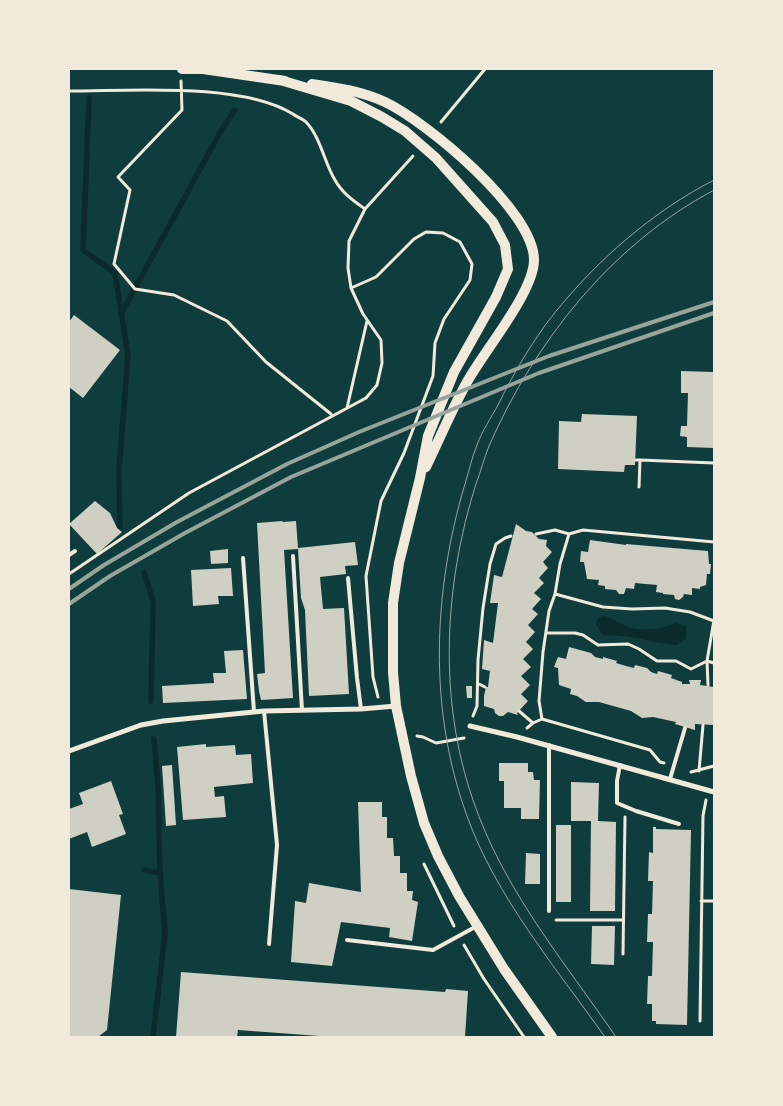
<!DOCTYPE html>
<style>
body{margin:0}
#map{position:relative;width:783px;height:1106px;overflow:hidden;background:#0f3d3e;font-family:Montserrat,sans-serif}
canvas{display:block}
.frame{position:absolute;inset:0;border:70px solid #f1e9da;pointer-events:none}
</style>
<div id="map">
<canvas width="783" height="1106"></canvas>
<div class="frame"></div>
</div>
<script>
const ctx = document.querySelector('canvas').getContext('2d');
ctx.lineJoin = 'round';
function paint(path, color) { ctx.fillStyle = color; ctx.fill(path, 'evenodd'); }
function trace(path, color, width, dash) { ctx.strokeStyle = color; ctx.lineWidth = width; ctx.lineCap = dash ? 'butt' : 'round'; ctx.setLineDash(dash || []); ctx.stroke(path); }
const water = new Path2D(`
 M602,616C612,617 618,623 628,627C643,632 661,629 676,623L686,626V638L677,645C658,644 642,638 623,636C616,635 610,636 603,635L596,625L597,619Z`);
const stream = new Path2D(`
 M89,98L83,250L115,273L128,355L119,470L120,528
 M121,314L222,129L235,110
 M144,572L153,601L151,701
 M144,870L160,873
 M153,1037L165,933L160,873L158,786L154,739`);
const building = new Path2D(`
 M74,315L120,350L83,398L69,387V322Z
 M681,371L714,372V448L687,447V437L680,436L681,426H687L688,393H681Z
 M582,414L637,416L635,465H625L624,472L558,469L559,421L581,422Z
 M95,501L110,513L117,528L122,532L97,554L69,524Z
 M282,521L283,522L296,521L298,548L355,542L358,565L345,566L346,574L320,577L323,609L344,608L349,694L309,696L305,610L301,598L298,549L284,550L293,698L261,700L259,691L257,674L265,673L257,523Z
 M516,524L526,531L532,532L539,539L547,540L546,546L552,552L543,562L548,568L539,578L544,583L534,593L541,599L532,609L538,614L528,625L535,632L526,642L533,649L523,659L531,667L521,676L530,685L521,694L528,701L517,713L518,715L508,712L503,716H499L495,713L494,709L484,706V696L486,687H488L490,671L482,669L484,640L493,643L498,603H490L494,575L502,577Z
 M590,540L626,545V544L708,551L709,564H711L710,574H707L706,585L700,587V589L692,588V595L684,594L683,597L679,600L675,599L674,595L663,594V593L656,592L657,585L635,583L634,589L626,588L624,594H619L616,590L605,589V586L598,585L599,580L587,579L584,562H580L581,551L588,552Z
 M228,549V563L211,564L210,551Z
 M231,568L233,596H218L219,604L193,606L191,570Z
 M569,647L591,653L595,657L603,659V657L617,661L616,663L626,666L634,668L635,665L647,668L651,672L657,674L658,671L672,675L671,678L682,682V684H690L689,680H701L700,685L714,687V725L695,724V730L675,724L676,722L653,717L642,718L631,711L599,702H586L577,696L570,694L571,689L559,685L558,668L554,667L558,657L566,659Z
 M243,650L247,699L163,703L162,686L214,683L213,673H226L224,651Z
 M466,686H472V698H467Z
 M206,744V747L235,745L236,755L251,754L253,783L214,787L215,797L224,796L226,817L183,820L177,747Z
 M499,763H528V772H533L534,780H540L539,819H521V808H504V781H499Z
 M172,765L176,825L166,826L162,766Z
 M111,781L123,814L119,815L126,834L92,847L87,832L69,839V809L83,804L79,793Z
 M571,782L599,783L598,821L616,822L615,911H590L591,821H571Z
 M358,802H382V817H387V838H393L394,856H400V873H407V891H413L412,900L418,902L412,941L389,937L390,928L341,922L332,966L291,962L295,901L306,903L309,883L361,892Z
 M556,825H571V902H556Z
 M653,827H656V829L691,830L687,1025L656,1024V1021H652V1004H647L648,976H652L653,942H647L648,914H652L653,881H648L649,852L653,853Z
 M526,853L540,854V884H525Z
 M69,889L121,895L107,1030L98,1037H69Z
 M592,926H615L614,965L591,964Z
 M181,972L445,992L446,989L468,991L465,1037H333L238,1030L237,1037H176Z`);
const path = new Path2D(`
 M181,81L182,110L118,177L130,190L114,264L135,289L174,295L227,321L266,362L331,414
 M69,91C131,91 241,82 293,114C297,117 303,119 306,122C320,136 325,164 335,180C342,193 354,201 365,209
 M441,122L485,69
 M351,288L376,277L414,239L426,232L443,233L460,242L472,264L470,280L444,319L435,343L433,376L404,453L381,501L366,576L373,677L378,697
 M347,408L367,321
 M636,460H640L639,487
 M640,460L714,463
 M536,534L555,530L569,534L583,530L714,542
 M69,574L189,493L366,398L377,385L382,363L381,340L363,314L351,288L348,268L349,241L365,209L413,156
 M555,594L560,564L569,534
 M546,633H575L583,635L598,645L628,644L639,649L657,661H676L691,669L707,661L714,663
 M479,684L485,687
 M708,685L707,661L714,620
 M519,711L533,723
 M473,716L477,706L478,660L483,608L490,564L496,544L505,538L511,536
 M542,719L539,701L543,652L549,611L555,594L603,607L632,609L665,608L690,612L714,621
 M527,728L533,723L542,719L650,750L660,762L664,763
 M417,736L423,737L436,743L464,738
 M699,771L703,725
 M691,772L714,766
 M424,864L454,926
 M701,901H714
 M556,920H623
 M464,945L484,979L524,1037
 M623,954L625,817
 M700,1021L703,816L706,800`);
const service = new Path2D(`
 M69,555L75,551
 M293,556L302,710
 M243,558L254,712
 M348,578L357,678L361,709
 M264,711L277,845L269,944
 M620,765L617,781V803L636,811L679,824
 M670,779L685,728
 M549,911V745
 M347,940L433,950L477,926`);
const minor = new Path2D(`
 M470,726L517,737L714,792
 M69,751L141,725L163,721L264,711L361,709L396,706`);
const secondary = new Path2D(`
 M182,69H203L285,81
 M280,80L351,101L382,117L405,131L436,158L493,222L505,245L508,269L496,297L454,372L428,436L420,478L399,563L393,603V672L396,706L411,776L424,823L438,856L459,896L504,969L552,1037
 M312,84C339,88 360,91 385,102C427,122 534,211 534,260C534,292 484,351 467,382C452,409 440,438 426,467`);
const tram = new Path2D(`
 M605,1037C556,968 495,895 467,816C428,709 433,591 465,484C469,471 472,457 477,445C482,431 491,418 498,405C512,376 533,340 553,315C597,260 652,212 714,180
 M616,1037C564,961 503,889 473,800C438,699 444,585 476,484C481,471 484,458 489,446C535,341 612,244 714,190`);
const rail = new Path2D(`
 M69,589L104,565L177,522L287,464L359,432L549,356L714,302
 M69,604L110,576L185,533L291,477L539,373L714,313`);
paint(water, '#0a2a2b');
trace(stream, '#0a2a2b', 5.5);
paint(building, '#cfcfc3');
trace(path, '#f1e9da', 3);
trace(service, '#f1e9da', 4);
trace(minor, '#f1e9da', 5);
trace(secondary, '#f1e9da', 10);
trace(tram, '#97a49c', 1);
trace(rail, '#97a49c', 4);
</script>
